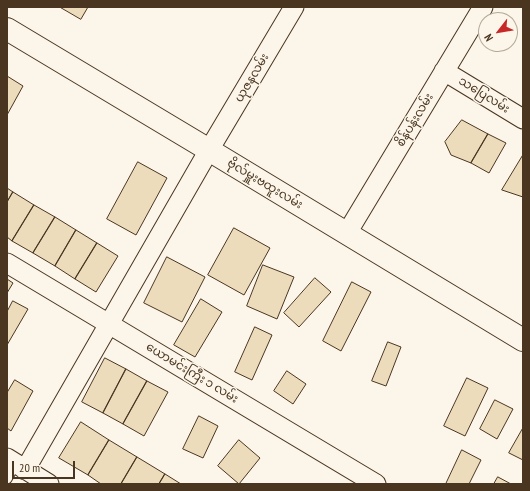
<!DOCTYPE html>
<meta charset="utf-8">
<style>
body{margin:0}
#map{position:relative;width:530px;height:491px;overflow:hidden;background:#fbf6e9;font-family:"PT Sans Narrow",sans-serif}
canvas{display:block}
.frame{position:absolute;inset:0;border:8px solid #4a3520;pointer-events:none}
.north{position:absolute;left:478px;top:12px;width:40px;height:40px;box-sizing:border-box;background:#fbf6e9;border:1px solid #b4a999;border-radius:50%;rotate:239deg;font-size:11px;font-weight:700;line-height:16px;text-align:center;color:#4a3520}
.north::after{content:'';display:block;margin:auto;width:14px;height:18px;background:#c62828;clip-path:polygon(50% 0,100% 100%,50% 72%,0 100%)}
.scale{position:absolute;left:12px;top:461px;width:63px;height:18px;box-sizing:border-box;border:2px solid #4a3520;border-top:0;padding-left:5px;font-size:12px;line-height:14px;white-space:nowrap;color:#4a3520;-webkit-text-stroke:3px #fbf6e9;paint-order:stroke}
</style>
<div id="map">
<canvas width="530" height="491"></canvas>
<div class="frame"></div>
<div class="north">N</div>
<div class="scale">20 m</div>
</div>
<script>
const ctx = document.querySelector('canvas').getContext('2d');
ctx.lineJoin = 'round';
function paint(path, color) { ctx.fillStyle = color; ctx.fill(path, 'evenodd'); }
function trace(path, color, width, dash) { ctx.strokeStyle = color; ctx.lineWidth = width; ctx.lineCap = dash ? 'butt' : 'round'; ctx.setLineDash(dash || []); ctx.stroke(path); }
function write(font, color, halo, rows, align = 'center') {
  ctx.font = font + ' "PT Sans Narrow","Noto Sans Myanmar",sans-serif'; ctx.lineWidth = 3; ctx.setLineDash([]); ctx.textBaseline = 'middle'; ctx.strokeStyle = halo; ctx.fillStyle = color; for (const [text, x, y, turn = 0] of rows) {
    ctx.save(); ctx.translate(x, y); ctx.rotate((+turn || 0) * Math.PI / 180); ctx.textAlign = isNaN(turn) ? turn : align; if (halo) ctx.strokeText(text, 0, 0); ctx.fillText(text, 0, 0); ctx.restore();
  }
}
const building = new Path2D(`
 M60,7H88L81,19Z
 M7,76L23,86L7,115Z
 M462,120L488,134L471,163L451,155L445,142Z
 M488,134L506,143L489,173L471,163Z
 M523,155V197L502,190Z
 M138,162L167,178L136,235L107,219Z
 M7,188L13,192L7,202Z
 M13,192L34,205L12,241L7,237V202Z
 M34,205L55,217L33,253L12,241Z
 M55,217L76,230L55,266L33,253Z
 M234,228L270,248L244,295L208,275Z
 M76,230L97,243L75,279L55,266Z
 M97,243L118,256L96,292L75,279Z
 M167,257L205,277L182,322L144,303Z
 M263,265L294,277L277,319L247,306Z
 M315,278L331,292L299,327L284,313Z
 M7,279L13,283L7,293Z
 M352,282L371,292L341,351L323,341Z
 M201,299L222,312L195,357L174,345Z
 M13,301L28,309L7,345V312Z
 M255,327L272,335L252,380L235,372Z
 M388,342L401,347L386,386L372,381Z
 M105,358L126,369L103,413L82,402Z
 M126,369L147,381L123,424L103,413Z
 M287,371L306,384L293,404L274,391Z
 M467,378L488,388L465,436L444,426Z
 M15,380L33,391L11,431L7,428V393Z
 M147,381L168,392L144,436L123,424Z
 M495,400L513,409L497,439L480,429Z
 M199,416L218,426L203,458L183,449Z
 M81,422L109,440L88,475L59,458Z
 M523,428V460L509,453Z
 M109,440L137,457L121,484H101L88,475Z
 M239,440L260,458L239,484L218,466Z
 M462,450L481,460L469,484H446Z
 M137,457L165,474L159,484H121Z
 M165,474L181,484H159Z
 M498,477L511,484H494Z`);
const service = new Path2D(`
 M7,479L16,463`);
const minor = new Path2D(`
 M444,71L523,119
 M347,233L483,7
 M7,263L376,484
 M7,458L49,484
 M25,470L209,150L294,7`);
const primary = new Path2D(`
 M7,29L209,150L523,340`);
const streetNames = [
 ["ယုဇနလမ်း",252,78,-59],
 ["သပြေလမ်း",484,95,32],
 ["စိန်ပန်းလမ်း",415,120,-59],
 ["ဗိုလ်မှူးဗထူးလမ်း",265,184,31],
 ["ယောမင်းကြီး ၁ လမ်း",192,373,31]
];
paint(building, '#ecdcbc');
trace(building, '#4a3520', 1);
trace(service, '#4a3520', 11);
trace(minor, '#4a3520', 21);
trace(primary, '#4a3520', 24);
trace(service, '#fbf6e9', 9);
trace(minor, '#fbf6e9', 19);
trace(primary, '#fbf6e9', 22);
write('12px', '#4a3520', '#fbf6e9', streetNames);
</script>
